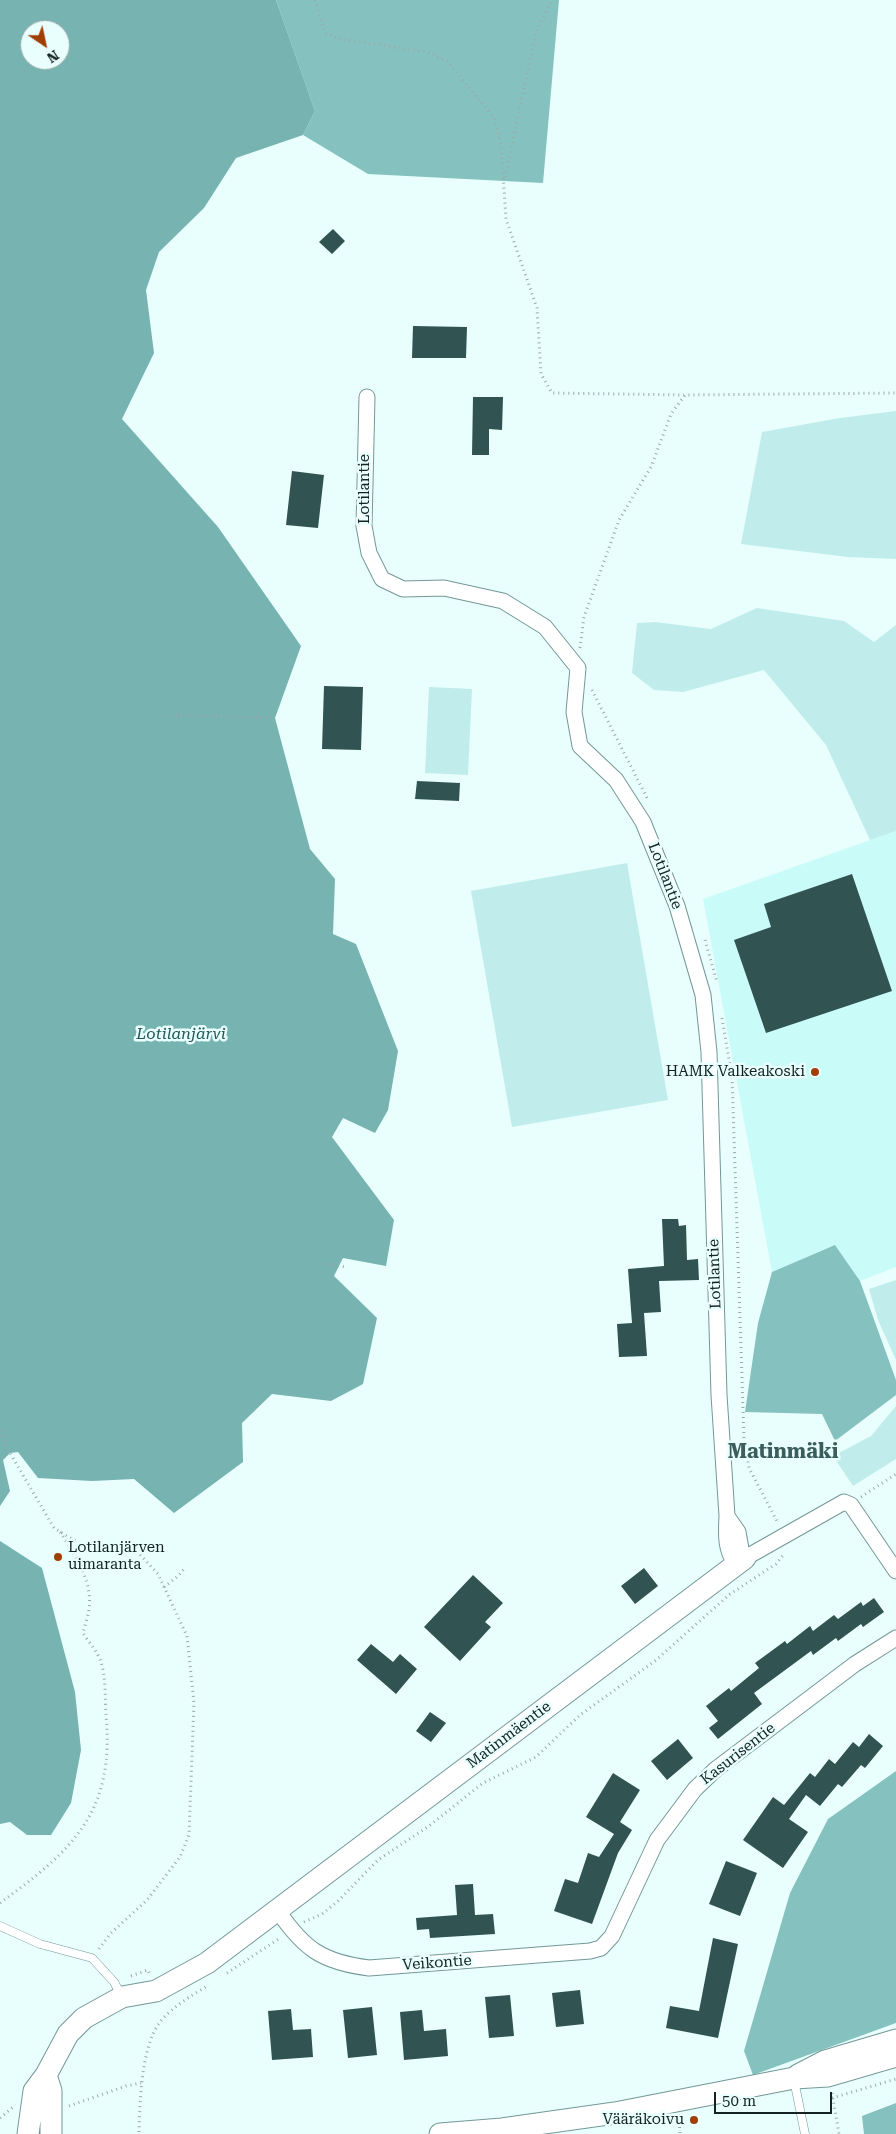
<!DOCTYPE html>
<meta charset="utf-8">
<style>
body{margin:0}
#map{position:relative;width:896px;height:2134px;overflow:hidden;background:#e8fffe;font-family:"Roboto Serif",serif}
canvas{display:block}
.north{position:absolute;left:20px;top:20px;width:50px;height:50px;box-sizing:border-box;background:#e8fffe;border:1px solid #93a7a6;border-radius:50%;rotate:146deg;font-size:14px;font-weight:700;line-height:20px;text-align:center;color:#142222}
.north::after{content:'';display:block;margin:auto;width:18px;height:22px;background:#a13e02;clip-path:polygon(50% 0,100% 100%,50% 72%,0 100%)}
.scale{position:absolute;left:714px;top:2092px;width:118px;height:22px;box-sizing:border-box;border:2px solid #142222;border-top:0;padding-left:6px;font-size:15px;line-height:18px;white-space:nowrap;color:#142222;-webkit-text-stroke:4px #e8fffe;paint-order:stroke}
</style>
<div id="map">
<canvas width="896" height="2134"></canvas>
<div class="north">N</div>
<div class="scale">50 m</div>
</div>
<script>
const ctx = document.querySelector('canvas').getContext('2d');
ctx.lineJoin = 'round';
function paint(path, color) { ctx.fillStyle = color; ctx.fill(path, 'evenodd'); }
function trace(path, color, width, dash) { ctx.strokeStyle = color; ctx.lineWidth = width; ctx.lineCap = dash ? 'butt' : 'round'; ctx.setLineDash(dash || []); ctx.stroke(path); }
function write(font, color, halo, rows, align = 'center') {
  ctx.font = font + ' "Roboto Serif",serif'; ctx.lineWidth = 5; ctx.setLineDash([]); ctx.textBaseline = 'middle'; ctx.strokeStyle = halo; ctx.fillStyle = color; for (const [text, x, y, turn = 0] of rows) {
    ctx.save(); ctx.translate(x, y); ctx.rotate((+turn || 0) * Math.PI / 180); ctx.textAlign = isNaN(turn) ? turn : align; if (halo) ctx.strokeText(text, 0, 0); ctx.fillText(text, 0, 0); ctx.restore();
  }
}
const built = new Path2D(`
 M896,831V1267L860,1281L835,1245L772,1272L703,899Z`);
const green = new Path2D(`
 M896,411V559L848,557L741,544L762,432L840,418Z
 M757,608L844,621L874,642L896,625V831L870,840L826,745L764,670L683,692L654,690L632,673L637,623L655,622L711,629Z
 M429,687L472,689L468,775L425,773Z
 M627,863L668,1100L512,1127L471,891Z
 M896,1280V1360L878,1320L869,1289Z
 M896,1406V1459L853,1486L833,1456L871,1436Z`);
const forest = new Path2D(`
 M276,0H559L543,183L368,174L303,135L315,111Z
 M835,1245L860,1281L896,1380V1395L835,1441L822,1414L745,1412L758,1323L772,1272Z
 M896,1771V2023L753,2075L744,2051L790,1893L828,1819Z
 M896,2103V2134H864L862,2116Z`);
const water = new Path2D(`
 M0,0H276L315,111L303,135L236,158L204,208L159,252L146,290L154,353L122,419L218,527L301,646L275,718L310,849L335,879L333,934L356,944L398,1051L388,1110L375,1133L343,1118L332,1137L394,1220L386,1266L343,1258L334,1276L377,1318L363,1384L331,1401L272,1394L242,1423L243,1462L174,1513L134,1479L92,1481L38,1478L18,1452L10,1453L3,1460L10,1491L0,1506ZM30,30H60V60H30Z
 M0,1541L42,1568L75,1692L81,1750L71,1803L51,1835H27L10,1822L0,1824Z`);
const building = new Path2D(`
 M333,229L345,241L332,254L319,242Z
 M413,326L467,327L466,358H412Z
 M473,397H503L502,430L489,429V455H472Z
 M292,471L324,475L318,528L286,525Z
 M324,686L363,687L361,750L322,749Z
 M417,781L460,783L459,801L415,799Z
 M852,874L892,991L766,1033L734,940L771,927L764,904Z
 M662,1219H678L679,1226L686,1225L687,1260L698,1259L699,1280L659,1281L661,1312L644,1313L647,1356L619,1357L617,1324L632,1323L628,1269L664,1266Z
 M644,1568L658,1586L635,1604L621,1586Z
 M473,1575L503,1603L485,1622L491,1627L460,1661L424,1627Z
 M874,1598L884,1612L863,1627L861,1624L838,1641L836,1638L813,1655L811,1651L754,1693L762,1704L718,1739L709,1728L718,1721L706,1706L729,1688L731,1691L759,1668L755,1663L785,1641L787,1644L810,1626L813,1631L834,1615L838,1619L861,1602L863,1606Z
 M371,1644L393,1662L400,1654L417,1669L396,1694L357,1660Z
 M430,1712L446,1723L431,1742L416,1731Z
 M869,1734L883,1746L865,1768L861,1765L842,1787L838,1784L820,1806L806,1795L789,1819L808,1832L783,1868L743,1840L773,1797L784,1805L810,1773L815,1777L829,1759L835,1764L853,1742L859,1747Z
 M678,1739L693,1758L667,1780L651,1761Z
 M613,1773L640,1790L620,1822L632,1830L618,1853L592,1924L554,1911L565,1879L578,1883L588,1853L599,1857L614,1834L586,1817Z
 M726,1861L757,1873L740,1916L709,1904Z
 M473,1884L475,1915L493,1914L495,1934L430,1938L429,1929L417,1930L416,1918L457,1915L455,1885Z
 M713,1938L738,1944L718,2038L666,2028L670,2006L699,2011Z
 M580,1990L584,2024L556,2027L552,1993Z
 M510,1995L514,2036L489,2038L485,1997Z
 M372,2007L377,2055L348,2058L343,2010Z
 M291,2009L293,2030L311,2029L313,2057L272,2060L268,2011Z
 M422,2010L424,2031L446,2029L448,2056L404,2060L400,2012Z`);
const path = new Path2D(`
 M315,0L325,33L341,39L427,52L448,62L494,118L501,144L506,219L537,308L541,374L552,393L684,395
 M505,177L536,32L552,0
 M580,648L584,617L619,520L651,467L671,414L685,395L896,393
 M592,690L647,798
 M166,715L275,718
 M705,940L717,982
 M722,1018L732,1077L744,1439L749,1468L778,1523
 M328,1264L346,1267
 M0,1431L10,1453L54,1528L82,1545L134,1548L158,1574L187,1636L194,1703L189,1835L180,1857L147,1900L111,1933L98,1950
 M861,1497L896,1474
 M164,1587L177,1577L185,1568
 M0,1903C73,1850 115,1812 106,1715C105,1699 106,1677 101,1662C98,1652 88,1641 83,1633C85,1625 88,1617 89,1609C93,1582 75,1554 60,1532
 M304,1922L322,1914L337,1902L378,1860L429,1826L483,1783L536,1757L580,1715L655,1661L730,1594L776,1564L784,1554
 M227,1973L280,1938
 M131,1976L148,1970L150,1975
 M832,2093L839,2134
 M832,2098L896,2079
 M69,2106L126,2086L141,2083
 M679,2117L680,2134
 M0,2118L13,2107
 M139,2132C140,2101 141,2047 160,2022C172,2007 192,1995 209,1985`);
const lane = new Path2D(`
 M0,1926L40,1944L92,1958L114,1982L121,1995
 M794,2080L805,2134`);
const street = new Path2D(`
 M367,397L364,526L369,553L382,579L403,589L444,588L503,601L545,627L578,668L574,712L580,746L616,780L643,822L677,906L703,995L709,1052L719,1395L727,1516C726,1535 725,1549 736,1565
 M727,1516L738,1532L741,1549L745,1558L844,1502L851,1505L896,1571
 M278,1911C304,1949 322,1962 369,1968L590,1951L601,1948L612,1936L657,1840L695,1789L716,1769L855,1664L896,1638`);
const secondary = new Path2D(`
 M46,2075L51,2091V2134
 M798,2075L825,2061L896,2040
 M28,2134L34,2091L46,2075L68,2034L84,2018L122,1997L156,1991L207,1963L745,1558
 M440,2134L502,2129L615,2113L794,2078L828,2076L896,2056`);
const markers = [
 [815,1072,5,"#a13e02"],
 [58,1557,5,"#a13e02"],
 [694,2120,5,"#a13e02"]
];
const streetNames = [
 ["Lotilantie",365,489,-90],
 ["Lotilantie",665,876,69],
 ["Lotilantie",715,1274,-92],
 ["Matinmäentie",509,1735,-37],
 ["Kasurisentie",738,1754,-38],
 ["Veikontie",437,1963,-4]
];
const poiNames = [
 ["HAMK Valkeakoski",805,1072],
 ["Lotilanjärven",68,1548,"left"],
 ["uimaranta",68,1565,"left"],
 ["Vääräkoivu",684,2120]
];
const waterNames = [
 ["Lotilanjärvi",181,1034]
];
const districtNames = [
 ["Matinmäki",783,1452]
];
paint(built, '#c9fbf9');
paint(green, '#c0edeb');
paint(forest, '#85c2bf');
paint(water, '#76b3b1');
paint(building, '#315352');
trace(lane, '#739897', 9);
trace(street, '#739897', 17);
trace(secondary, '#739897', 23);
trace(path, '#97abaa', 3, [1, 4]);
trace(lane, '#fff', 8);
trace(street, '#fff', 15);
trace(secondary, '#fff', 21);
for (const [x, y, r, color] of markers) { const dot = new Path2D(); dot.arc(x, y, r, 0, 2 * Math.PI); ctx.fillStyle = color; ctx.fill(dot); trace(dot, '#e8fffe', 2); }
write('15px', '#142222', '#e8fffe', streetNames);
write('15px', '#142222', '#e8fffe', poiNames, 'right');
write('italic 16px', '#235857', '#e8fffe', waterNames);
write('bold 20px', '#3b5e5d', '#e8fffe', districtNames);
</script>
